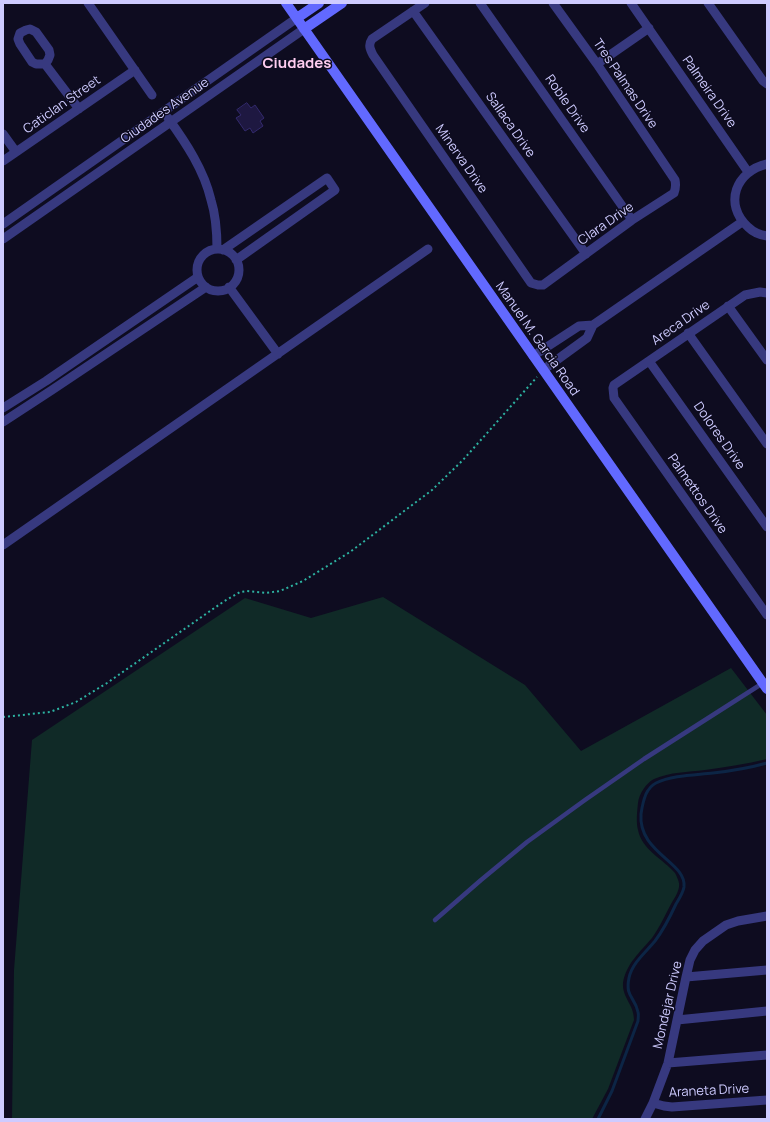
<!DOCTYPE html>
<style>
body{margin:0}
#map{position:relative;width:770px;height:1122px;overflow:hidden;background:#0e0c20;font-family:Manrope,sans-serif}
canvas{display:block}
.frame{position:absolute;inset:0;border:4px solid #cecbff;pointer-events:none}
</style>
<div id="map">
<canvas width="770" height="1122"></canvas>
<div class="frame"></div>
</div>
<script>
const ctx = document.querySelector('canvas').getContext('2d');
ctx.lineJoin = 'round';
function paint(path, color) { ctx.fillStyle = color; ctx.fill(path, 'evenodd'); }
function trace(path, color, width, dash) { ctx.strokeStyle = color; ctx.lineWidth = width; ctx.lineCap = dash ? 'butt' : 'round'; ctx.setLineDash(dash || []); ctx.stroke(path); }
function write(font, color, halo, rows, align = 'center') {
  ctx.font = font + ' Manrope,sans-serif'; ctx.lineWidth = 3; ctx.setLineDash([]); ctx.textBaseline = 'middle'; ctx.strokeStyle = halo; ctx.fillStyle = color; for (const [text, x, y, turn = 0] of rows) {
    ctx.save(); ctx.translate(x, y); ctx.rotate((+turn || 0) * Math.PI / 180); ctx.textAlign = isNaN(turn) ? turn : align; if (halo) ctx.strokeText(text, 0, 0); ctx.fillText(text, 0, 0); ctx.restore();
  }
}
const green = new Path2D(`
 M383,597L525,685L581,751L731,668L767,715V759C746,764 726,767 705,770C688,772 670,772 654,779C646,783 639,794 638,803C637,812 636,822 638,830C642,850 663,859 675,873C677,877 680,883 679,887C678,893 674,899 671,904C665,915 660,927 652,938C640,952 626,964 623,983C622,998 634,1004 634,1020L608,1089L592,1119H12L14,970L32,740L245,598L311,618Z`);
const stream = new Path2D(`
 M598,1119L612,1091L638,1021C638,1018 639,1015 638,1012C635,997 625,997 629,978C632,963 646,952 655,941C664,929 670,917 676,904C679,899 683,893 684,887C687,862 638,853 641,814C642,807 643,801 646,794C648,790 652,785 656,783C672,775 696,775 713,773C731,771 749,768 767,763`);
const building = new Path2D(`
 M247,103L251,108L255,105L264,118L260,121L263,126L253,133L250,128L245,131L236,118L241,115L237,110Z`);
const path = new Path2D(`
 M3,717L50,712L76,702L107,683L223,602L240,592L247,591L266,593L280,591L303,581L350,552L432,490L463,460L537,377`);
const lane = new Path2D(`
 M435,920L481,880L527,842L585,800L644,759L763,683`);
const street = new Path2D(`
 M88,3L152,95
 M425,3L372,39C368,45 370,49 373,55L531,283L538,285H543L632,220L674,193C676,188 676,185 675,180L597,64L553,3
 M480,3L632,220
 M631,3L748,172
 M708,3L763,81L767,84
 M413,11L586,254
 M30,29L36,32L49,50L50,55L48,60L45,64H36L32,62L20,44L18,39L20,33L26,30Z
 M45,64L79,109
 M597,64L649,28
 M168,118C186,143 204,170 211,200C216,216 217,233 217,249
 M3,134L16,152
 M3,161L135,70
 M767,164C736,171 723,204 748,227C753,232 760,235 767,236
 M3,224L297,18
 M3,239L304,29
 M197 270a21 21 0 1 1 42 0a21 21 0 1 1-42 0Z
 M223,250L327,178L335,190L236,260
 M229,287L278,354
 M767,293L760,292L745,295L614,385L613,388L614,398L767,615
 M728,306L767,360
 M688,333L767,444
 M533,356L579,326L593,325
 M649,361L767,527
 M543,370L587,338L593,325L742,222
 M3,408L46,381L198,277
 M3,422L52,390L206,287
 M3,545L428,249
 M686,977L767,970
 M677,1020L767,1011
 M668,1063L767,1055
 M653,1103L664,1106L672,1107L767,1100
 M645,1119L653,1103L668,1063L686,977L690,960L695,950L703,941L726,925L738,921L767,916`);
const secondary = new Path2D(`
 M286,3L767,689
 M297,18L319,3
 M304,29L342,3`);
const streetNames = [
 ["Tres Palmas Drive",625,84,56],
 ["Palmeira Drive",709,92,55],
 ["Roble Drive",567,104,55],
 ["Caticlan Street",62,105,-35],
 ["Ciudades Avenue",165,111,-35],
 ["Sallaca Drive",510,125,55],
 ["Minerva Drive",461,159,55],
 ["Clara Drive",606,224,-35],
 ["Areca Drive",681,323,-35],
 ["Manuel M. Garcia Road",537,339,55],
 ["Dolores Drive",719,436,55],
 ["Palmettos Drive",697,494,55],
 ["Mondejar Drive",668,1005,-77],
 ["Araneta Drive",709,1091,-3]
];
const quarterNames = [
 ["Ciudades",297,64]
];
paint(green, '#102a27');
trace(stream, '#0c2545', 3);
paint(building, '#1e1841');
trace(building, '#332a6d', 1);
trace(path, '#2db2a1', 2, [2, 3]);
trace(lane, '#37397f', 4.5);
trace(street, '#37397f', 9);
trace(secondary, '#6269ff', 10);
write('13px', '#cecbff', '#0e0c20', streetNames);
write('bold 15px', '#ffcdf0', '#0e0c20', quarterNames);
</script>
